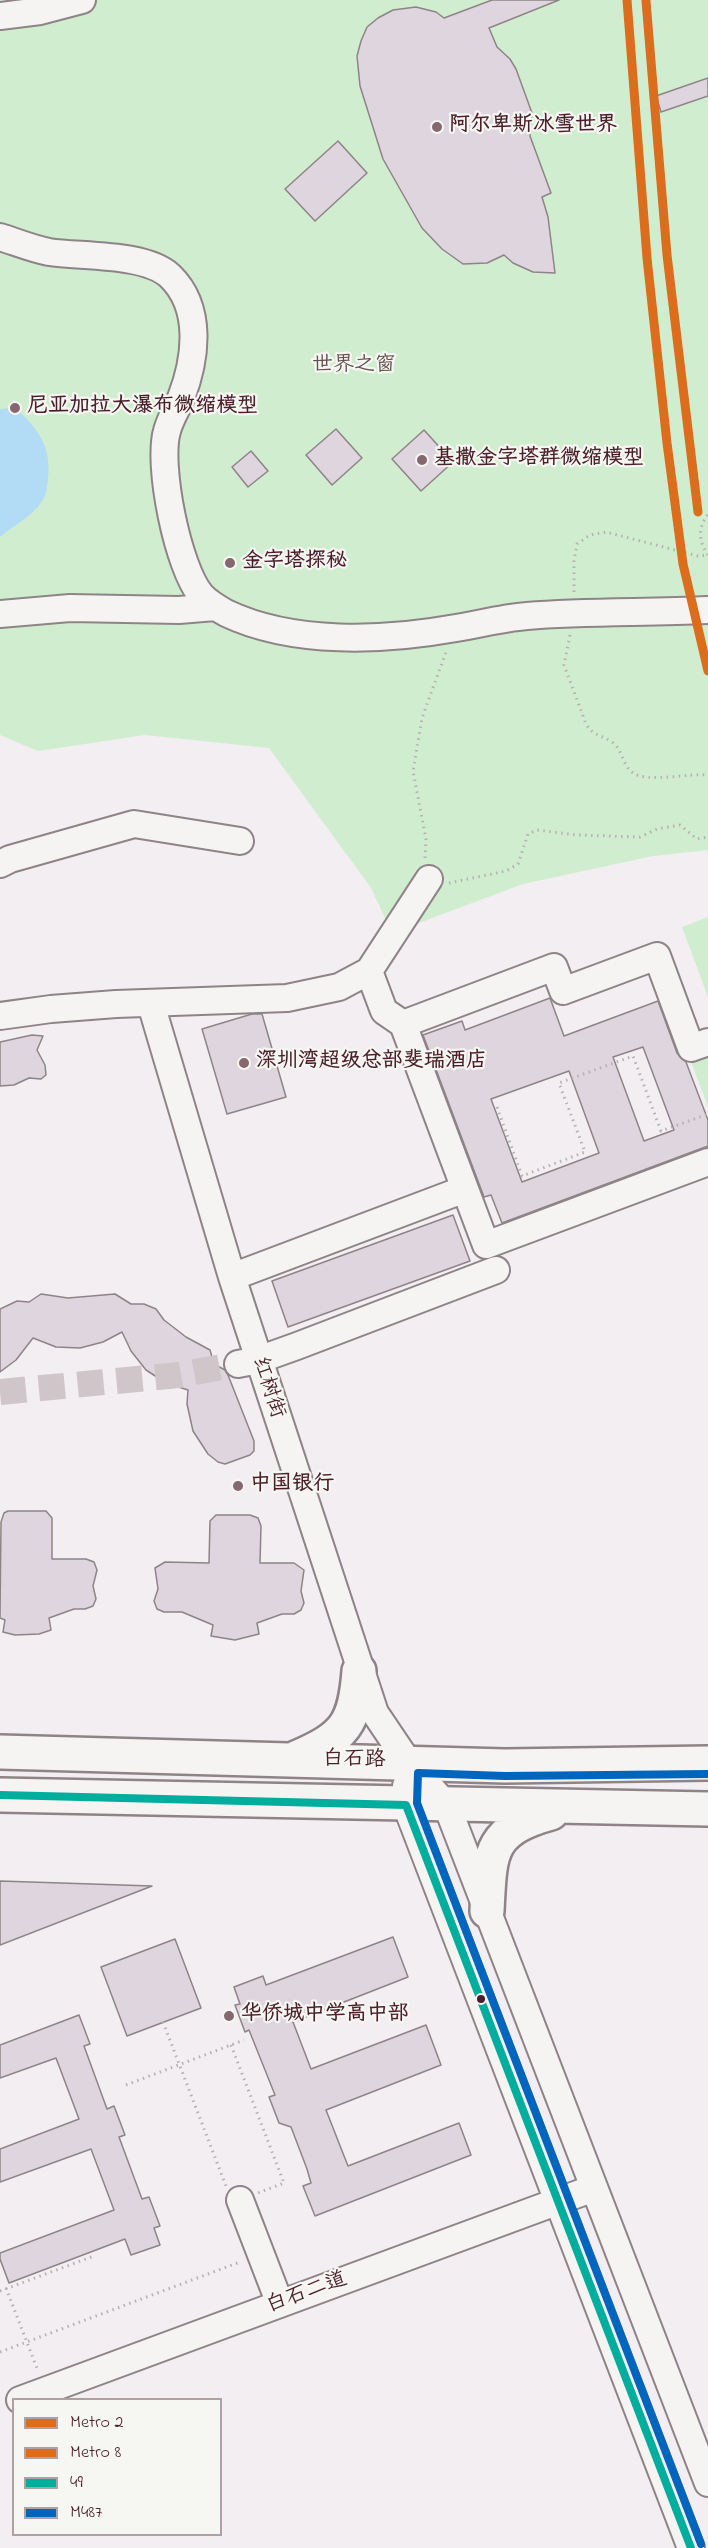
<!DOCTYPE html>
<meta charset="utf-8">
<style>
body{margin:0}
#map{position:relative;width:708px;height:2548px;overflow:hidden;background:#f2eef1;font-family:"Indie Flower",sans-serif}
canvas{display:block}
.legend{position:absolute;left:12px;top:2398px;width:210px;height:138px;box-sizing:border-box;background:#f6f6f2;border:2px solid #b1a0a2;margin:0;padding:8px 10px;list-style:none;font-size:18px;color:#4a1f2b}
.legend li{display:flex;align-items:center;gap:12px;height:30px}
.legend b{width:30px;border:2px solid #b1a0a2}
</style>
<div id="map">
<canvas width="708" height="2548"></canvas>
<ul class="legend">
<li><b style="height:8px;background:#db6d1c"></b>Metro 2</li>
<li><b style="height:8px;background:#db6d1c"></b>Metro 8</li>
<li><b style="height:8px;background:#01ad9c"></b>49</li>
<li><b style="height:8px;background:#0065bd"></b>M487</li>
</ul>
</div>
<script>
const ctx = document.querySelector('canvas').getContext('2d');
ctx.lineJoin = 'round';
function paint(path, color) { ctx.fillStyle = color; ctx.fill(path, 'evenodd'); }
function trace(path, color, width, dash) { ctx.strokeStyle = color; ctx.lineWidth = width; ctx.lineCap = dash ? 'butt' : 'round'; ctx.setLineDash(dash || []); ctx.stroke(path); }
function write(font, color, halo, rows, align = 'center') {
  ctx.font = font + ' "Indie Flower","LXGW WenKai TC",sans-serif'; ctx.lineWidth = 4.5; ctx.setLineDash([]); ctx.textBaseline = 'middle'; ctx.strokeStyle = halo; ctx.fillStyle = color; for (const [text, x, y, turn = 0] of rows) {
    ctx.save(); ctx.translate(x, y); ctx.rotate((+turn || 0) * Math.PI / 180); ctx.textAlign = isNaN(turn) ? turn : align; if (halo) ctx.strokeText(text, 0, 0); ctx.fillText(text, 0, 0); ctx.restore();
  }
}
const green = new Path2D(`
 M0,0H708V850L653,856L523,884L392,933L371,888L269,748L145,735L38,751L0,735Z
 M708,917V997L682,927Z
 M708,1052V1107L690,1059Z`);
const water = new Path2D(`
 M15,408C38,428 52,447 48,479C47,486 47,495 42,501C33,516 13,526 0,537V409Z`);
const building = new Path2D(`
 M492,0H559L489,28L497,47L510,59L516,69L532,113L530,136L551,193L542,197L548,217L555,273L533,272L513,263L504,255L487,263L463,264L442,249L422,228L383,159L360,86L357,56L361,41L367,27L378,18L393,10L416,7L436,12L444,18Z
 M708,78V96L661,112L656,96Z
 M338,141L367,173L315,221L285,189Z
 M336,429L362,458L332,485L306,455Z
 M424,430L453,462L421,491L392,459Z
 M251,451L268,471L248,487L232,467Z
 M550,998L564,1036L658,1001L677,1053L686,1062L708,1120V1146L502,1223L491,1195L484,1197L423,1035L462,1021L465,1030ZM643,1047L674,1130L644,1141L613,1057ZM569,1071L599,1153L522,1182L491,1099Z
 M252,1014H262L286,1097L227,1114L202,1029Z
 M32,1035L43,1036L37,1050L45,1065L46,1075L41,1079L29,1078L14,1085L0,1086V1042Z
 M453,1215L470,1261L288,1327L272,1281Z
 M41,1294L68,1298L115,1294L131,1304H144L156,1309L164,1320L186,1337L210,1350L214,1364L225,1370L228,1375L254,1441V1451L250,1455L225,1464L218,1462L208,1454L193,1431L187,1404L188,1390L166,1383L146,1370L131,1351L122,1332L103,1342L80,1348L56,1347L33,1338L16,1360L0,1372V1309L17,1301L29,1302Z
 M8,1511H46L52,1518V1559H86L94,1562L97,1570L93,1586L96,1599L93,1606L85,1609H74L49,1618L51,1630L39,1634L15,1635L3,1632L5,1620L0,1618L1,1522L4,1513Z
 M216,1515H250L258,1518L261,1526L260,1563H294L304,1570L301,1591L304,1603L301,1610L294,1614H282L257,1623L259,1634L235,1640L211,1636L213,1625L182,1612H164L157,1609L154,1601L158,1589L155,1568L165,1562L209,1563L210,1521Z
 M0,1881L152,1886L0,1945Z
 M393,1937L408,1977L293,2022L311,2069L426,2025L441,2065L326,2110L348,2166L459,2123L471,2155L315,2216L303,2186L311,2183L307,2169L291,2127L279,2123L269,2097L275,2095L249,2030L245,2032L235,2005L240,2004L234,1987L263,1976L266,1985Z
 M175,1939L201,2008L127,2036L101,1967Z
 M79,2015L90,2044L84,2046L107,2109L114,2106L125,2135L119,2137L142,2199L149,2197L160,2226L154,2228L160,2245L131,2255L125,2239L9,2283L0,2259V2253L114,2210L91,2149L0,2182V2149L79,2119L56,2058L0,2078V2045Z`);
const minorTunnel = new Path2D(`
 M0,1392L179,1375L238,1364`);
const path = new Path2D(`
 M708,515C697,528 699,542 708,555
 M574,592V561L577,544L590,535L606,532L698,556L708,555
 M570,635L564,665L586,724C593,736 602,735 612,742C623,750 622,765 633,773C647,783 689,773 708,775
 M425,858L426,839L413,771L422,718L446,652
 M449,883L506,871L518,864L528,834L537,830L577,835L640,837L657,829L680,825L697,839L708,837
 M497,1107L522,1176L585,1152L559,1083L633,1056L661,1131L708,1114
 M163,2022L226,2186
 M231,2045L284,2183L258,2193
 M126,2085L244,2040
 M6,2288L38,2371
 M0,2291L94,2256
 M0,2352L240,2262`);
const minor = new Path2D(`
 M0,16L40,11L82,0
 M0,237C16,242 33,249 49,252C82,257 145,253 170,276C203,308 196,359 181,398C177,409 170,419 167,431C157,465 178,568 201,595C208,603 217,608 226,613C293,645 384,641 456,628C480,624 502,618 527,616C587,611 648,613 708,610
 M0,614L70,608L179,610L215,607
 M0,864L10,859L134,824L240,841
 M369,971L384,1011L403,1024
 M151,1004L232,1277L375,1713L408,1762L447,1806L708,2483
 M0,1016L51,1009L116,1004L287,998L339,987L369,971L429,879
 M708,1042L691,1048L657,956L563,991L554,967L403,1024L486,1245L708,1162
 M232,1277L465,1189
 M238,1364L258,1360L297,1346L496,1270
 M406,1786V1805L691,2548
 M240,2200L280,2304
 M20,2400L594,2188`);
const major = new Path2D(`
 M0,1752L505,1766L708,1763
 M296,1758C345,1737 355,1724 359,1671
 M0,1795L708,1809
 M487,1911C490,1853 488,1830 551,1813`);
const bus1 = new Path2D(`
 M0,1795L406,1805L691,2548`);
const bus2 = new Path2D(`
 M701,2544L417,1803L418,1773L505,1776L708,1774`);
const metro1 = new Path2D(`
 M627,0L647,258L667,443L683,564L708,671`);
const metro2 = new Path2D(`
 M646,1L667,255L698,512`);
const markers = [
 [437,127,6,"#856770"],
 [15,408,6,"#856770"],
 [422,460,6,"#856770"],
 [230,563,6,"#856770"],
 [244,1063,6,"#856770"],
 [238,1486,6,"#856770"],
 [481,1999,5,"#4a1f2b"],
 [229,2016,6,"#856770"]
];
const poiNames = [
 ["阿尔卑斯冰雪世界",449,127],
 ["尼亚加拉大瀑布微缩模型",27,408],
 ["基撒金字塔群微缩模型",434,460],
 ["金字塔探秘",242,563],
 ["深圳湾超级总部斐瑞酒店",256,1063],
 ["中国银行",250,1486],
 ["华侨城中学高中部",241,2016]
];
const parkNames = [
 ["世界之窗",354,367]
];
const streetNames = [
 ["红树街",267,1388,72],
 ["白石路",354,1761,1],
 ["白石二道",307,2294,-20]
];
paint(green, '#d0eecf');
paint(water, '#b2dcf5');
paint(building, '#dfd5df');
trace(building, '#8e8487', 1.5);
trace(minorTunnel, '#d0c5c9', 26, [26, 13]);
trace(minor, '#8e8487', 30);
trace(major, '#8e8487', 38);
trace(path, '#b6b1b1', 3, [1.5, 4.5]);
trace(minor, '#f5f4f3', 26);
trace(major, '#f5f4f3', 33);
trace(bus1, '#01ad9c', 8);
trace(bus2, '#0065bd', 8);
trace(metro1, '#db6d1c', 9);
trace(metro2, '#db6d1c', 9);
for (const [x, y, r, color] of markers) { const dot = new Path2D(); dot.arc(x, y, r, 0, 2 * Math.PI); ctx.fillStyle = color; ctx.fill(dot); trace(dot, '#f6f6f2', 2); }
write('bold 21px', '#4a1f2b', '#f6f6f2', poiNames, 'left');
write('21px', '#64534d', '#f6f6f2', parkNames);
write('21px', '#4a1f2b', '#f6f6f2', streetNames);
</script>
